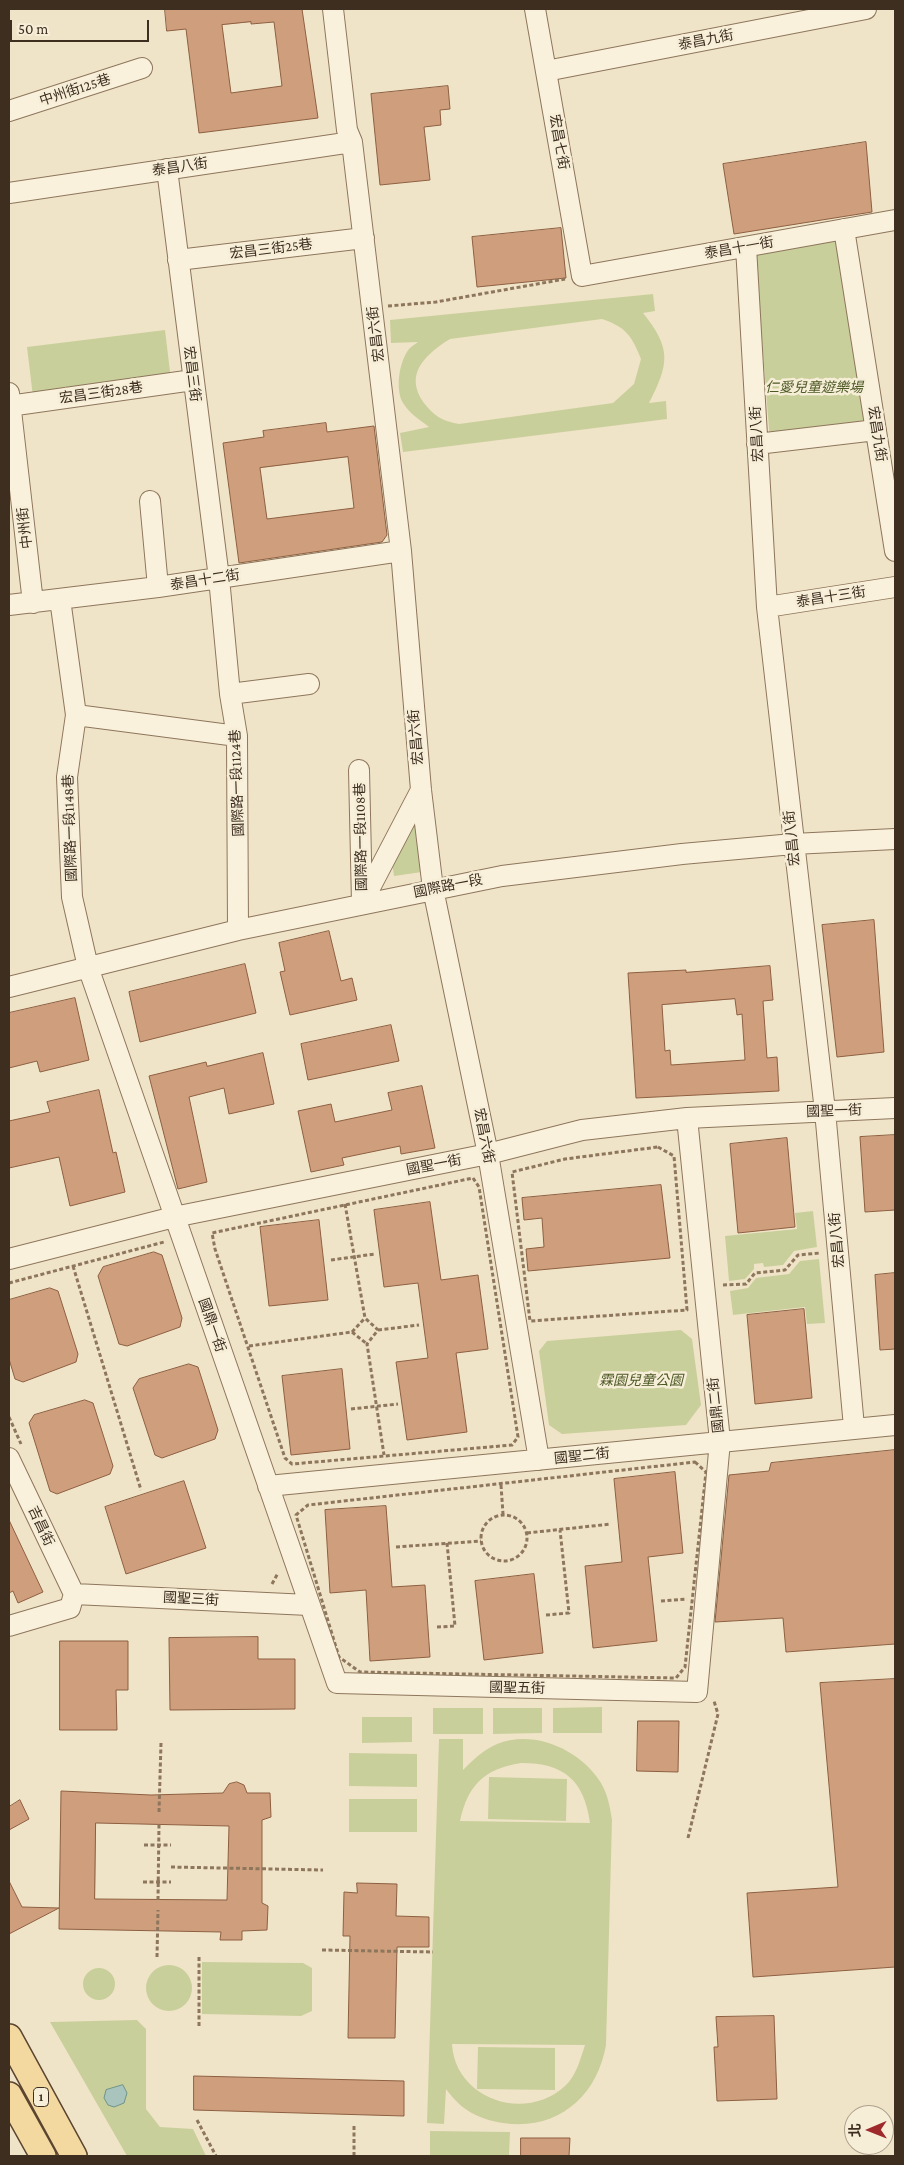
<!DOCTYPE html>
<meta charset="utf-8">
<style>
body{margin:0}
#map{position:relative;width:904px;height:2165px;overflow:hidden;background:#f0e4c8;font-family:"Crimson Pro","Noto Sans TC",serif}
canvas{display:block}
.frame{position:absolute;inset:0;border:10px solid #3d2e20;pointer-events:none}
.north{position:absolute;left:844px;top:2105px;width:50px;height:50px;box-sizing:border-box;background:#f7eed8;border:1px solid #ada18e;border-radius:50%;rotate:269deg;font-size:14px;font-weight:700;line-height:20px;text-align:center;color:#3d2e20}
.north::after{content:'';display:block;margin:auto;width:18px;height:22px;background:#9e2a2b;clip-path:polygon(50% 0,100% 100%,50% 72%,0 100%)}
.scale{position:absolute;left:10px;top:20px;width:139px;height:22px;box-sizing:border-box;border:2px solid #3d2e20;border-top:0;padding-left:6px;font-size:15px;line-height:18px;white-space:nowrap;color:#3d2e20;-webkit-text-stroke:4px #f7eed8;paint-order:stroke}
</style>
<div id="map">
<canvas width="904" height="2165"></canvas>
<div class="frame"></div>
<div class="north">北</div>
<div class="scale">50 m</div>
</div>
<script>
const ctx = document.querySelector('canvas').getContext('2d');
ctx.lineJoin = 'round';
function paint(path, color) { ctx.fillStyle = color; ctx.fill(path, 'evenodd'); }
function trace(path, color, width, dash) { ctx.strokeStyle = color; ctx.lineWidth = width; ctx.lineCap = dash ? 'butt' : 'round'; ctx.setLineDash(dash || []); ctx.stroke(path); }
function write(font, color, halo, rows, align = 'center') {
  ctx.font = font + ' "Crimson Pro","Noto Sans TC",serif'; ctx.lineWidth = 5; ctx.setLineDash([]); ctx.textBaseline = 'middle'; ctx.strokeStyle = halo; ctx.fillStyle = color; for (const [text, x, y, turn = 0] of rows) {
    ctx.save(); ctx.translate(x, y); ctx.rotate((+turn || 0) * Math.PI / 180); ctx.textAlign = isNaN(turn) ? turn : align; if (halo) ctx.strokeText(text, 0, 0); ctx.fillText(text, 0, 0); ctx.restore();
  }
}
const green = new Path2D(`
 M839,240L867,429L770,441L755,253Z
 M653,294L655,311L643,313C672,349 669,364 649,403L666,401L667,419L403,452L400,433L429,427C420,420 409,413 403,403C395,389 399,362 409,349C411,347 415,344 418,342L391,343L390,320ZM602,319C626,327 632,336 641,359L634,384L613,403L459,424C442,421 434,416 424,403C403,374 426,354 450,339Z
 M165,330L171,380L33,397L27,347Z
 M418,810L422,872L394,876L391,856Z
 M813,1211L817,1247L794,1251L783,1265L764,1267L763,1263L754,1264V1269L745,1279L729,1281L725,1236L797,1229L795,1213Z
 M819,1259L825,1323L807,1324L805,1307L733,1315L730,1291L748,1288L756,1278L789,1274L800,1261Z
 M681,1330L692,1339L701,1405L686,1425L562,1434L549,1425L539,1351L547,1341Z
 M602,1707V1733H553V1708Z
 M433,1708H483V1734H433Z
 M493,1708H542V1733L493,1734Z
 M362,1717H412V1742L362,1743Z
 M439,1739H463V1770C473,1760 483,1750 497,1744C534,1729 581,1750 601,1783C608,1795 610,1807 612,1820L606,2045C597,2097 557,2131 503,2123C478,2119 461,2110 446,2089L444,2124L427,2123ZM521,1763C564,1763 584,1780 590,1823L460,1821C468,1785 484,1769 521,1763ZM452,2044L585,2045C580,2060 576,2076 565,2086C525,2123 455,2099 452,2044Z
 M349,1753L417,1754V1787L349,1786Z
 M489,1777L567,1779L566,1821L488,1819Z
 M349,1799H417V1832H349Z
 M202,1962L303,1963L312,1968V2011L301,2016L202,2014Z
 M146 1988a23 23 0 1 1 46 0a23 23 0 1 1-46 0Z
 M83 1984a16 16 0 1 1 32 0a16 16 0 1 1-32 0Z
 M137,2020L146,2029V2109L160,2127L193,2129L206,2156H127L50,2022Z
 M478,2047L555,2048V2090L477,2089Z
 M430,2131L510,2132L509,2156H430Z`);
const water = new Path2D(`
 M123,2085L127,2093L124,2103L114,2107L108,2105L104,2098L106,2090Z`);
const building = new Path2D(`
 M165,9H302L318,118L199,133L186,29L167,31ZM251,22V24L274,22L282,86L231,93L222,25Z
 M448,86L450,109L440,110L441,125L424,127L430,180L380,185L371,94Z
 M866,142L872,212L734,234L723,164Z
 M561,228L566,278L477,287L472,237Z
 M326,423L327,432L374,426L387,535L382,542L239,563L223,443L264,437L263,431ZM348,457L354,508L267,519L260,468Z
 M874,920L884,1052L837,1057L822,925Z
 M329,931L341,981L352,978L357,1000L290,1015L280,972L285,971L279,943Z
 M245,964L256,1013L140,1042L129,992Z
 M770,966L773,1000L763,1001L767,1058L777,1057L779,1091L636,1098L628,973L686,970V972ZM735,999L737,1015L742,1014L745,1060L671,1065L670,1050L665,1051L662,1005Z
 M75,998L89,1060L40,1072L37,1061L9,1068V1013Z
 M391,1025L399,1061L308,1080L301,1044Z
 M263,1053L274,1104L229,1114L224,1088L189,1097L207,1182L178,1189L149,1076L206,1062L207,1066Z
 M422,1086L435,1148L401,1154L400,1146L342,1158L344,1165L311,1172L298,1111L331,1104L335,1122L392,1110L388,1093Z
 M99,1090L113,1153L116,1152L125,1192L70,1206L59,1157L9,1168V1121L50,1112L47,1102Z
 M895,1135V1210L865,1212L860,1137Z
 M787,1138L795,1227L738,1233L730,1144Z
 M661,1185L670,1258L528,1271L526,1249L544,1247L542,1218L524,1220L522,1198Z
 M430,1202L441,1280L478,1275L488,1349L456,1353L467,1432L407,1440L396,1362L428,1358L418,1283L384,1287L374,1210Z
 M319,1220L328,1300L269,1306L260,1227Z
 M154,1252L162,1255L182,1318L180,1327L127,1346L119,1344L98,1276L103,1267Z
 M895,1273V1349L880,1350L875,1275Z
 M50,1288L58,1291L78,1354L76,1362L23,1382L15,1379L9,1359V1300Z
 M804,1309L812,1398L755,1404L747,1315Z
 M189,1364L198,1367L218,1430L215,1439L162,1458L155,1455L133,1388L139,1379Z
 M342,1369L350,1449L291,1455L282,1376Z
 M85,1400L93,1403L113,1466L110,1474L57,1494L50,1491L29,1423L34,1415Z
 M895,1450V1644L786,1652L783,1618L715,1622L729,1475L769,1471L771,1463Z
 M675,1472L683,1553L648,1557L657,1641L593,1648L585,1566L622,1562L614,1479Z
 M184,1481L206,1548L126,1574L105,1507Z
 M386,1506L392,1587L425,1585L430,1657L370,1661L366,1590L330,1593L325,1510Z
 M9,1520L43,1592L18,1603L13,1591L9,1593Z
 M534,1574L543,1653L484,1660L475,1581Z
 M258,1637V1659H295V1709L170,1710L169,1638Z
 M60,1641H128V1690H116L117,1730H60Z
 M895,1679V1967L753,1977L747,1893L838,1887L820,1683Z
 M638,1721H679L678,1772L637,1771Z
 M237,1782L244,1785L247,1793H270L271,1817L262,1820V1903L268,1906L267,1930L242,1931V1940H220L221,1932L59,1929L61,1791L151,1795L223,1793L229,1784ZM96,1823L229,1826L227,1900L95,1899Z
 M20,1800L29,1819L9,1830V1807Z
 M9,1881L22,1907L59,1908L9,1934Z
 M357,1883L397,1884L396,1916L429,1917V1947H397L395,2038H348L350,1936H343L344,1892L357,1893Z
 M774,2016L777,2099L717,2101L714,2047H718L716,2017Z
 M194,2076L404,2081V2116L194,2110Z
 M521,2138H570L569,2156H521Z`);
const path = new Path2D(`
 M388,306L436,302L565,279
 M658,1147L674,1156L687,1310L530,1321L512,1172L565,1159Z
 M473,1178L479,1187L518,1437L512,1445L292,1464L285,1458L215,1249L212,1233Z
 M345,1204L365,1318L378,1330L367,1344L384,1455
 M331,1260L375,1254
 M73,1266L141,1490
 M9,1283L164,1242
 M723,1285L746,1284L755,1273L785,1270L798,1255L820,1253
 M378,1330L419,1325
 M352,1332L365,1318
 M249,1346L352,1332L367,1344
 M351,1409L398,1404
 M9,1417L21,1444
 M695,1462L706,1472L685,1667L676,1678L360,1672L339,1657L296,1515L308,1505Z
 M501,1485L503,1514
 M481 1538a23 23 0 1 1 46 0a23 23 0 1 1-46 0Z
 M527,1533L611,1524
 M396,1547L481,1541
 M272,1584L278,1573
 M661,1601L687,1599
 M546,1615L569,1613L560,1530
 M437,1627L455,1626L447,1543
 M159,1812L161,1743
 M688,1838L718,1714L714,1701
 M144,1845H171
 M171,1867L323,1870
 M143,1882H171
 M158,1900L159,1824
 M322,1950L433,1952
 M157,1957L158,1910
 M199,1957V2028
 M197,2120L216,2156
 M354,2156V2124`);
const minor = new Path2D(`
 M333,9L347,130L352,142L401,551L421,790L433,889L488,1154L539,1460
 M535,9L582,276L895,220
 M546,71L866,9
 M9,111L142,68
 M167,169L219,578L230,694L237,736L238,930
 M9,193L352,142
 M844,229L895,551
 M746,247L767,607L825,1111L854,1427
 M178,260L364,238
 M9,393L33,603
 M9,406L193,380
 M757,444L876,430
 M150,501L158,587
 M60,599L76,715L67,777L72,897L88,967L337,1683L697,1692L720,1441L687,1118
 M9,605L158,587L401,551
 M767,607L895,587
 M230,694L309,684
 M76,715L237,736
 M359,770L362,903
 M363,901L421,790
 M9,987L238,930L502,876L682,854L793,844L895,839
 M9,1259L174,1217L488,1154L582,1130L687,1118L895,1108
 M9,1458L74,1594
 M268,1486L895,1425
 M74,1594L309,1605
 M9,1626L70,1608L74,1594`);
const major = new Path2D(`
 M9,2037L74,2156
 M9,2095L43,2156`);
const shields = [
 [41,2097,15]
];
const shieldNames = [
 ["1",41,2097]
];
const streetNames = [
 ["泰昌九街",706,40,-11],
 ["中州街125巷",75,90,-18],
 ["宏昌七街",559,142,80],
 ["泰昌八街",180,167,-8],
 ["泰昌十一街",739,248,-10],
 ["宏昌三街25巷",271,249,-7],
 ["宏昌六街",376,334,-97],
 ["宏昌三街",192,374,83],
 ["宏昌三街28巷",101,393,-8],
 ["宏昌八街",757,434,-93],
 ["宏昌九街",877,434,81],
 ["中州街",25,528,-97],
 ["泰昌十二街",205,580,-9],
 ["泰昌十三街",831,597,-9],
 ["宏昌六街",416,737,-95],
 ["國際路一段1124巷",237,783,-92],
 ["國際路一段1148巷",70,828,-92],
 ["國際路一段1108巷",361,837,-91],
 ["宏昌八街",792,838,-96],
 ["國際路一段",448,886,-11],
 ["國聖一街",834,1111,-2],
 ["宏昌六街",484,1136,79],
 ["國聖一街",434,1165,-11],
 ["宏昌八街",837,1240,-95],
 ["國鼎一街",212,1325,71],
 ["國鼎二街",716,1405,-96],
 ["國聖二街",582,1456,-6],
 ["吉昌街",41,1526,65],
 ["國聖三街",191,1599,3],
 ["國聖五街",517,1688,1]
];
const parkNames = [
 ["仁愛兒童遊樂場",814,388],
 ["霖園兒童公園",641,1381]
];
paint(green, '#c9cf9b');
paint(water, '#a9c4bc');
trace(water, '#6f938a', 1);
paint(building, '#cf9f7d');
trace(building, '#8d5f41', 1);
trace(minor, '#8d765c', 22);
trace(major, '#5b4430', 28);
trace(path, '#8d765c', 3, [4, 2.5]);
trace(minor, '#faf1dc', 20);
trace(major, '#f3d9a0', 25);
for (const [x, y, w] of shields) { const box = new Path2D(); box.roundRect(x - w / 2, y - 9.5, w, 19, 4); ctx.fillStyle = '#f7eed8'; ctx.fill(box); trace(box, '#3d2e20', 1); }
write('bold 12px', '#3d2e20', null, shieldNames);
write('14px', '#3d2e20', '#f7eed8', streetNames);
write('italic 14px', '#4d5a26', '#f7eed8', parkNames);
</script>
